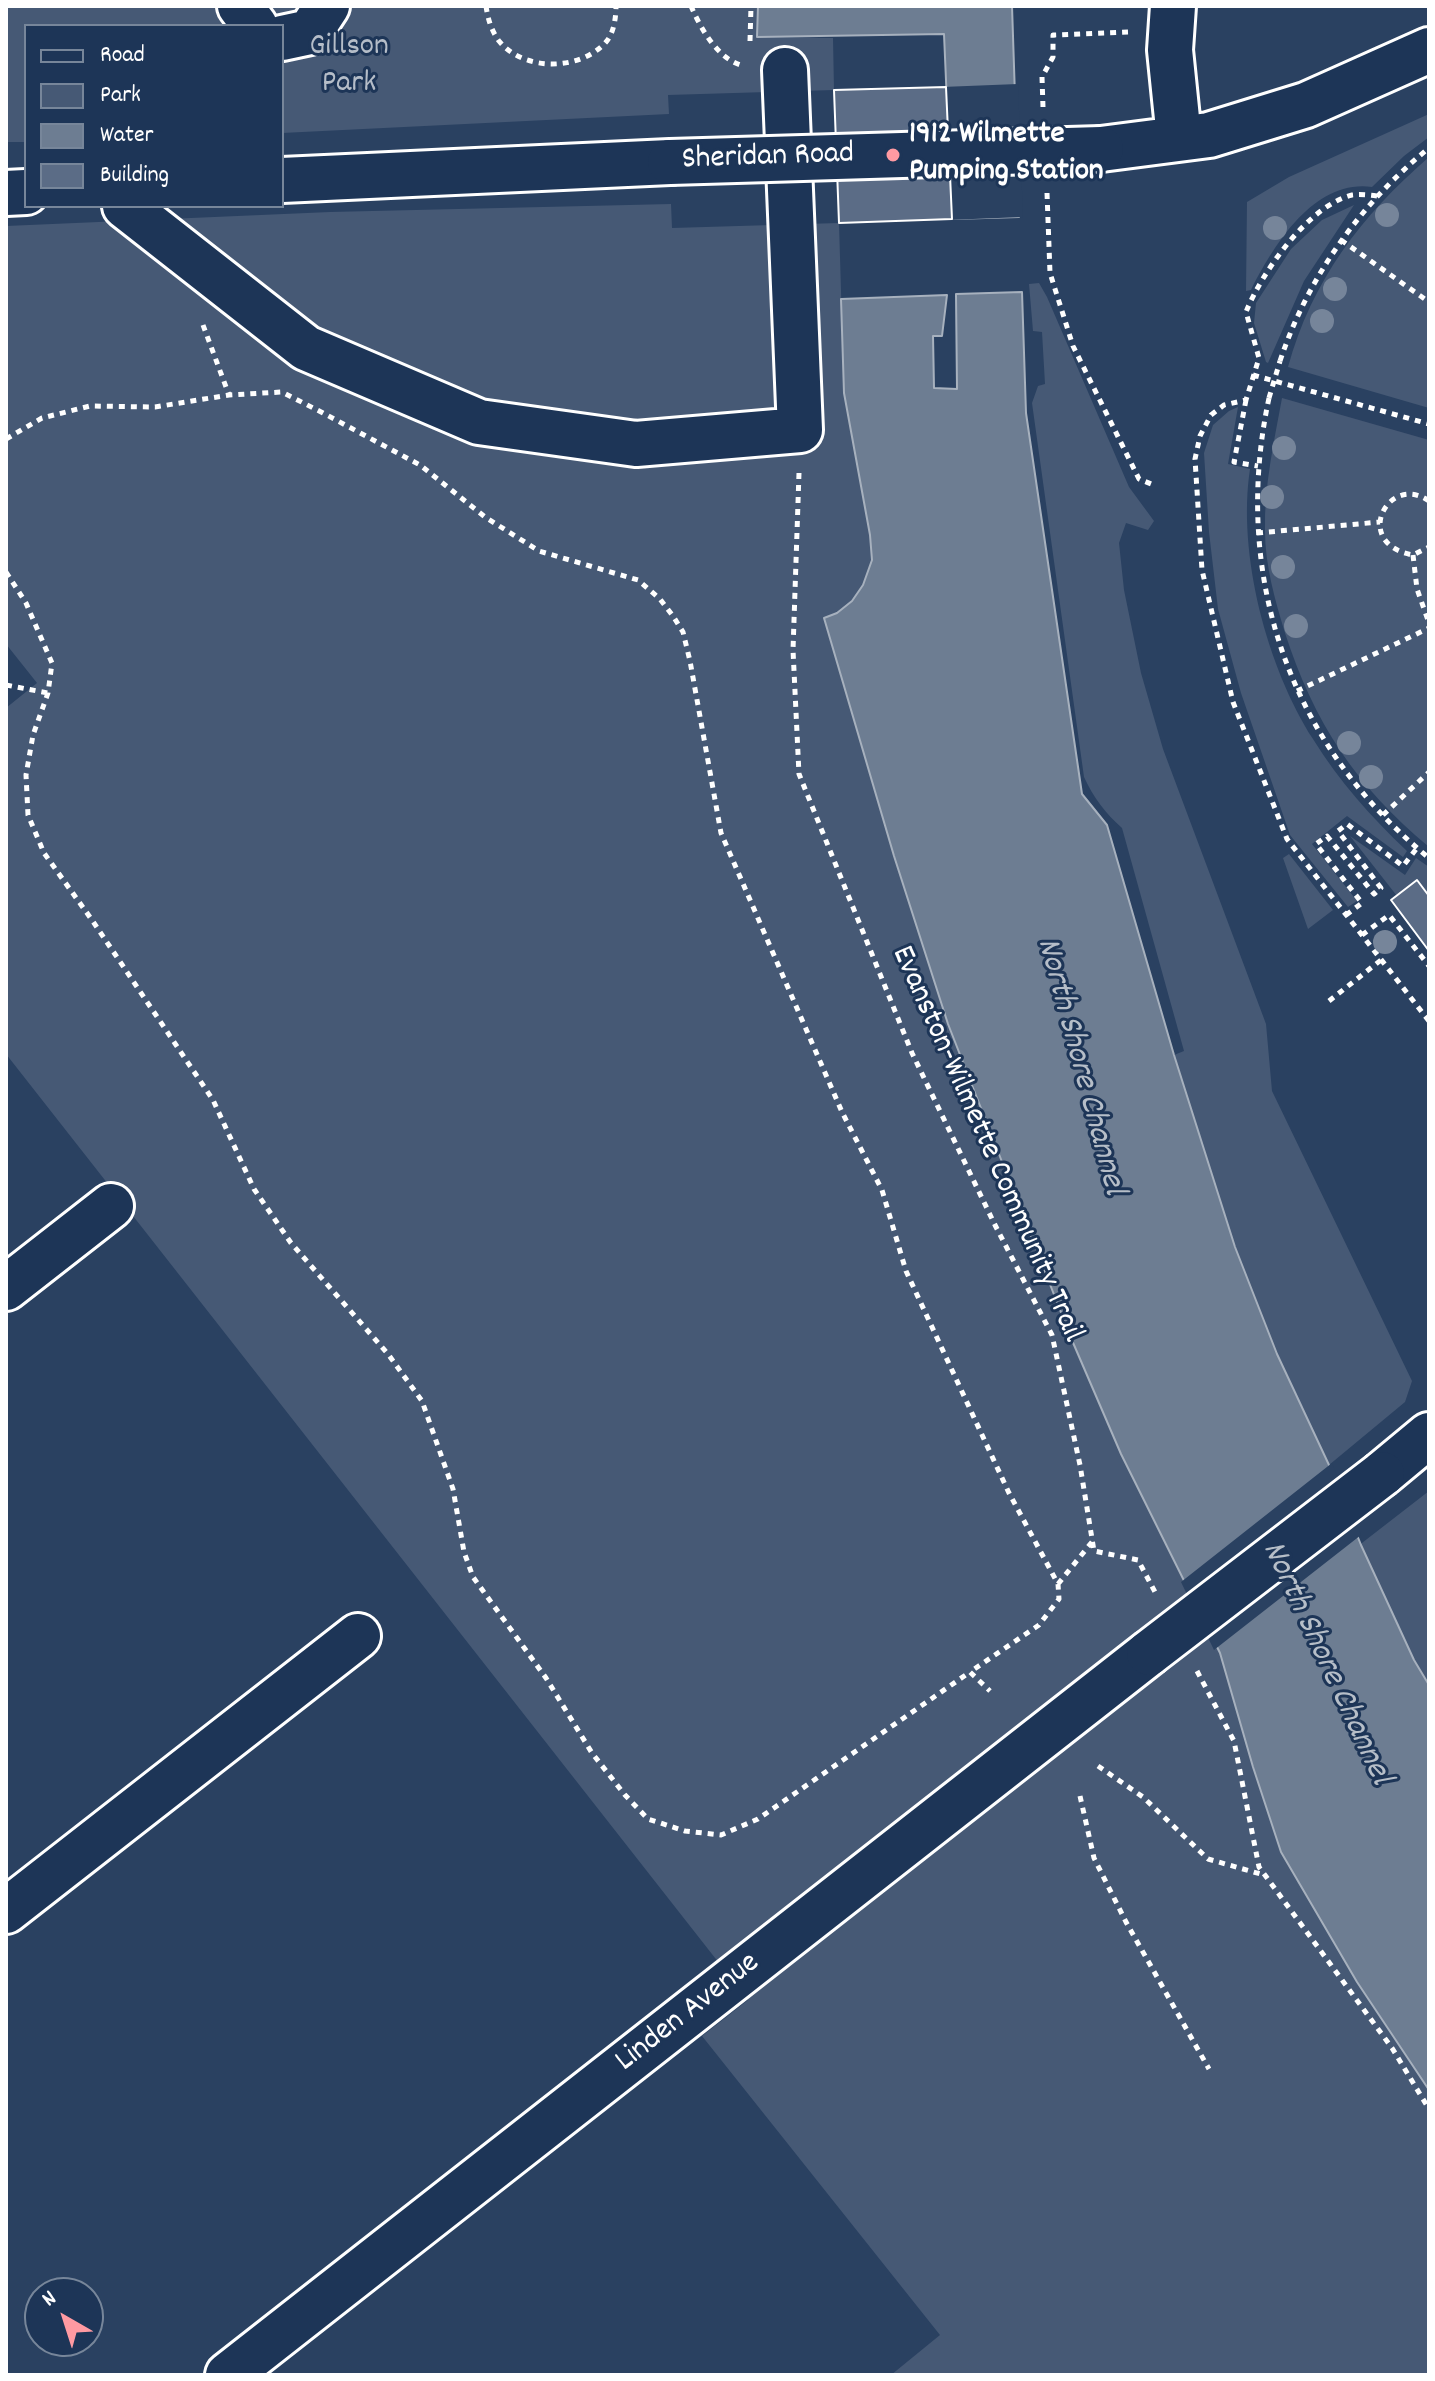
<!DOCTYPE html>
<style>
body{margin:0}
#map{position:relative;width:1435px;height:2381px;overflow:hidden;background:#2a4161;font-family:Dekko,sans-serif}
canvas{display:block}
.frame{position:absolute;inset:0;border:8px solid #fff;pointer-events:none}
.legend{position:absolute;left:24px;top:24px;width:260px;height:184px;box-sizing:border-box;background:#1d3557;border:2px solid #77869a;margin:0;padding:10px 14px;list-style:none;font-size:24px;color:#fff}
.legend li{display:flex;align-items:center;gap:16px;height:40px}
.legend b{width:40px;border:2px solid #77869a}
.north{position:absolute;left:24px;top:2277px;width:80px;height:80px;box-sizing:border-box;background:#1d3557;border:2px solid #77869a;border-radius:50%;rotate:321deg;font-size:22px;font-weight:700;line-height:32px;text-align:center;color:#fff}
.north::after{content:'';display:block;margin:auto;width:28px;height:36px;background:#ff9aa2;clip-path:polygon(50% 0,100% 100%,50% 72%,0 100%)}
</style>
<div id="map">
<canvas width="1435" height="2381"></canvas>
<div class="frame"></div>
<ul class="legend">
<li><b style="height:10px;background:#1d3557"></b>Road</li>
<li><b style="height:22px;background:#465975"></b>Park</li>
<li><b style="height:22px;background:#6d7d92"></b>Water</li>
<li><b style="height:22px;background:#5b6c86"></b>Building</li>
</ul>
<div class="north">N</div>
</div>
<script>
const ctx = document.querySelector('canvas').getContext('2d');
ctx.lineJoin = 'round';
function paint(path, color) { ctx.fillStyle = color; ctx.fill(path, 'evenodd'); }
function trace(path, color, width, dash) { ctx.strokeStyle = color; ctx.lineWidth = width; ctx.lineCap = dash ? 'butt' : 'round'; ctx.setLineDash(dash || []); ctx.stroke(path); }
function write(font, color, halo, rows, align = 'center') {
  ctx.font = font + ' Dekko,sans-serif'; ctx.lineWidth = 6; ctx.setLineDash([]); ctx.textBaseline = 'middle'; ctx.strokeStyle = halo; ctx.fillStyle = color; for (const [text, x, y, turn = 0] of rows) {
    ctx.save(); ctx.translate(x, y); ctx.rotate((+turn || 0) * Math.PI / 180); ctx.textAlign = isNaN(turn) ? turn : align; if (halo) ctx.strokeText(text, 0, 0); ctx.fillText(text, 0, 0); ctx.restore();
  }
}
const green = new Path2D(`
 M6,6H758V37L833,38L834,90L668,95L669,114L282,133V26H26V142H6Z
 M1429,114V137L1404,156L1372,187C1314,179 1274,245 1251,290L1246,291L1247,202L1289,177Z
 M1429,157V408L1288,367C1312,280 1361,216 1429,157Z
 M671,204L672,228L839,223L844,393L870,535L872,560L863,585L852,601L837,613L824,619L894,856L948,1024L1071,1338L1121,1454L1220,1653L1429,1491V2375H891L940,2335L702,2036L748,2000L6,1054V708L37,683L6,644V226L330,212Z
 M1354,205L1304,281L1268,363L1266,362L1254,323L1256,303L1291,249L1322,220Z
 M1039,283L1047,297L1129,487L1154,521L1148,530L1126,523L1119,543L1124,590L1141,673L1163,749L1266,1024L1272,1091L1412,1381L1405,1402L1329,1465L1277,1354L1235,1247L1174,1055L1184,1051L1122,828C1106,814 1093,797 1084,777L1032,403L1038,386L1045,384L1042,332L1033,331L1029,284Z
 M1282,398L1429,440V847C1356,786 1314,723 1285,633C1275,600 1265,565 1265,531C1264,486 1274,442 1282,398Z
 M1238,407L1228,464L1250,469C1237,554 1267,667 1313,739C1339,781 1371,817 1407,851L1403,857L1347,816L1312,844L1357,901L1348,907L1290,835L1241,693L1218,609L1209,532L1204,453L1213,425L1229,411Z
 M1350,836L1405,875L1416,858L1429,867V896H1397Z
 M1289,854L1333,910L1308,929L1283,858Z`);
const water = new Path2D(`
 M758,6H1012L1019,217L952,219L944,34L757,37Z
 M1022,292L1026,413L1082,794L1107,825L1174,1055L1235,1247L1277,1354L1329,1465L1361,1545L1414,1660L1429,1685V2090L1357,1982L1281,1852L1253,1767L1220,1653L1121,1454L1071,1338L948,1024L894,856L824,618L837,613L852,601L863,585L872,560L870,535L844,393L841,299L947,295L942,336H933L934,388L957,389L956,294Z`);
const pier = new Path2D(`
 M1018,84L1023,217L948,220L942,87Z
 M1332,1463L1361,1535L1214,1650L1181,1582Z`);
const building = new Path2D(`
 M946,87L952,219L839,223L834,90Z
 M1417,880L1429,896V951L1391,900Z`);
const path = new Path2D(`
 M486,6C488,19 491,30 499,41C524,72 580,71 606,42C614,33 616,17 616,6
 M691,6C701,29 718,60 744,66
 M750,41L751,6
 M1043,107L1042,77L1053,57V35L1128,32
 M1047,193L1050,273L1073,346L1139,479L1156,486
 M1377,196C1369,195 1360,194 1352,195C1308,206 1262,272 1246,312L1259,358L1246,400L1224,405L1211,415L1200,436L1195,459L1202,570L1233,702L1287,839L1429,1021
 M1341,240L1429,302
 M203,325L229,395L282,392L323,413L420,465L485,517L539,551L638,580L660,599L673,616L683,632L690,661L721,833L842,1112L882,1190L906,1271L1009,1493L1058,1584L1059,1599L1039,1625L970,1672L990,1691
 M1280,361C1308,277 1360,204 1429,148
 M1253,375L1429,424
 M1269,398C1231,574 1289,744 1429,858
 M1246,400L1234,462L1258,466
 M6,439L42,418L90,406L155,407L229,395
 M799,473L793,650L799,774L912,1053L995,1225L1052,1335L1080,1465L1094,1551L1138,1560L1155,1592
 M1429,501C1388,472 1351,544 1413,555L1429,547
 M1257,533L1380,522
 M1413,555L1417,589L1429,623
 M6,572L26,603L52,663L48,693L33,735L26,775L28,815L44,853L92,920L213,1100L254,1189L291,1243L388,1354L422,1401L453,1489L464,1552L473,1577L546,1678L592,1753L625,1795L648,1819L685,1831L721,1835L758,1819L970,1672
 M6,685L48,693
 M1297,691L1429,628
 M1383,815L1429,772
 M1346,915L1362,903L1316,844L1327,836L1374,894L1381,888L1338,831L1347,824L1403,866L1417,848
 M1362,935L1389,915L1429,966
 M1329,1001L1381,960
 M1058,1584L1092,1542
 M1197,1671L1234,1741L1259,1867L1392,2048L1429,2109
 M1098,1766L1143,1797L1208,1859L1264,1875
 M1080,1796L1094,1858L1126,1922L1209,2069`);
const minor = new Path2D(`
 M240,6L255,26
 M1173,6L1170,50L1179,138
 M282,38L310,32L327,6
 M1101,149L1209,135L1306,105L1429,50
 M282,180L670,162
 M6,193L26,192
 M125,206L306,348L479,422L636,444L800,430L785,70
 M6,1288L111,1206
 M1382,1474L1429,1435
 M6,1911L358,1636
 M228,2375L1149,1653`);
const pathBridge = new Path2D(`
 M1269,398L1280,361`);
const minorBridge = new Path2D(`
 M670,162L1101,149
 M1149,1653L1382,1474`);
const trees = [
 [1387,215],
 [1275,228],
 [1335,289],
 [1322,321],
 [1284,448],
 [1272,497],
 [1283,567],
 [1296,626],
 [1349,743],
 [1371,777],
 [1385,942]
];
const markers = [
 [893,155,8,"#ff9aa2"]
];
const parkNames = [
 ["Gillson",349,49],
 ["Park",349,86]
];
const poiNames = [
 ["1912 Wilmette",909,137],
 ["Pumping Station",909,174]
];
const streetNames = [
 ["Sheridan Road",768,159,-2],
 ["Evanston-Wilmette Community Trail",985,1145,66],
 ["Linden Avenue",689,2014,-38]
];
const waterNames = [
 ["North Shore Channel",1078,1067,75],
 ["North Shore Channel",1324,1664,65]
];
paint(green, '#465975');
paint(water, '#6d7d92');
trace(water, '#a7b1be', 2);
paint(pier, '#2a4161');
paint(building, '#5b6c86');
trace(building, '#fff', 2);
trace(minor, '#fff', 50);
trace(path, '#fff', 5, [6, 6]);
trace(minor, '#1d3557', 44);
trace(minorBridge, '#fff', 50, []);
trace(pathBridge, '#fff', 5, [6, 6]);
trace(minorBridge, '#1d3557', 44);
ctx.fillStyle = '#76859a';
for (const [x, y] of trees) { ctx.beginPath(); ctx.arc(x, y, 12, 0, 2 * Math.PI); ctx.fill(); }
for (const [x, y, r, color] of markers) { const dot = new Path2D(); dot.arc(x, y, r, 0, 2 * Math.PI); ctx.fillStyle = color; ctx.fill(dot); trace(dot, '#1d3557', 3); }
write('32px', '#b5bdc8', '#1d3557', parkNames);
write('bold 32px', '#fff', '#1d3557', poiNames, 'left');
write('32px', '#fff', '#1d3557', streetNames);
write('italic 34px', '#b6bec8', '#1d3557', waterNames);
</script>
